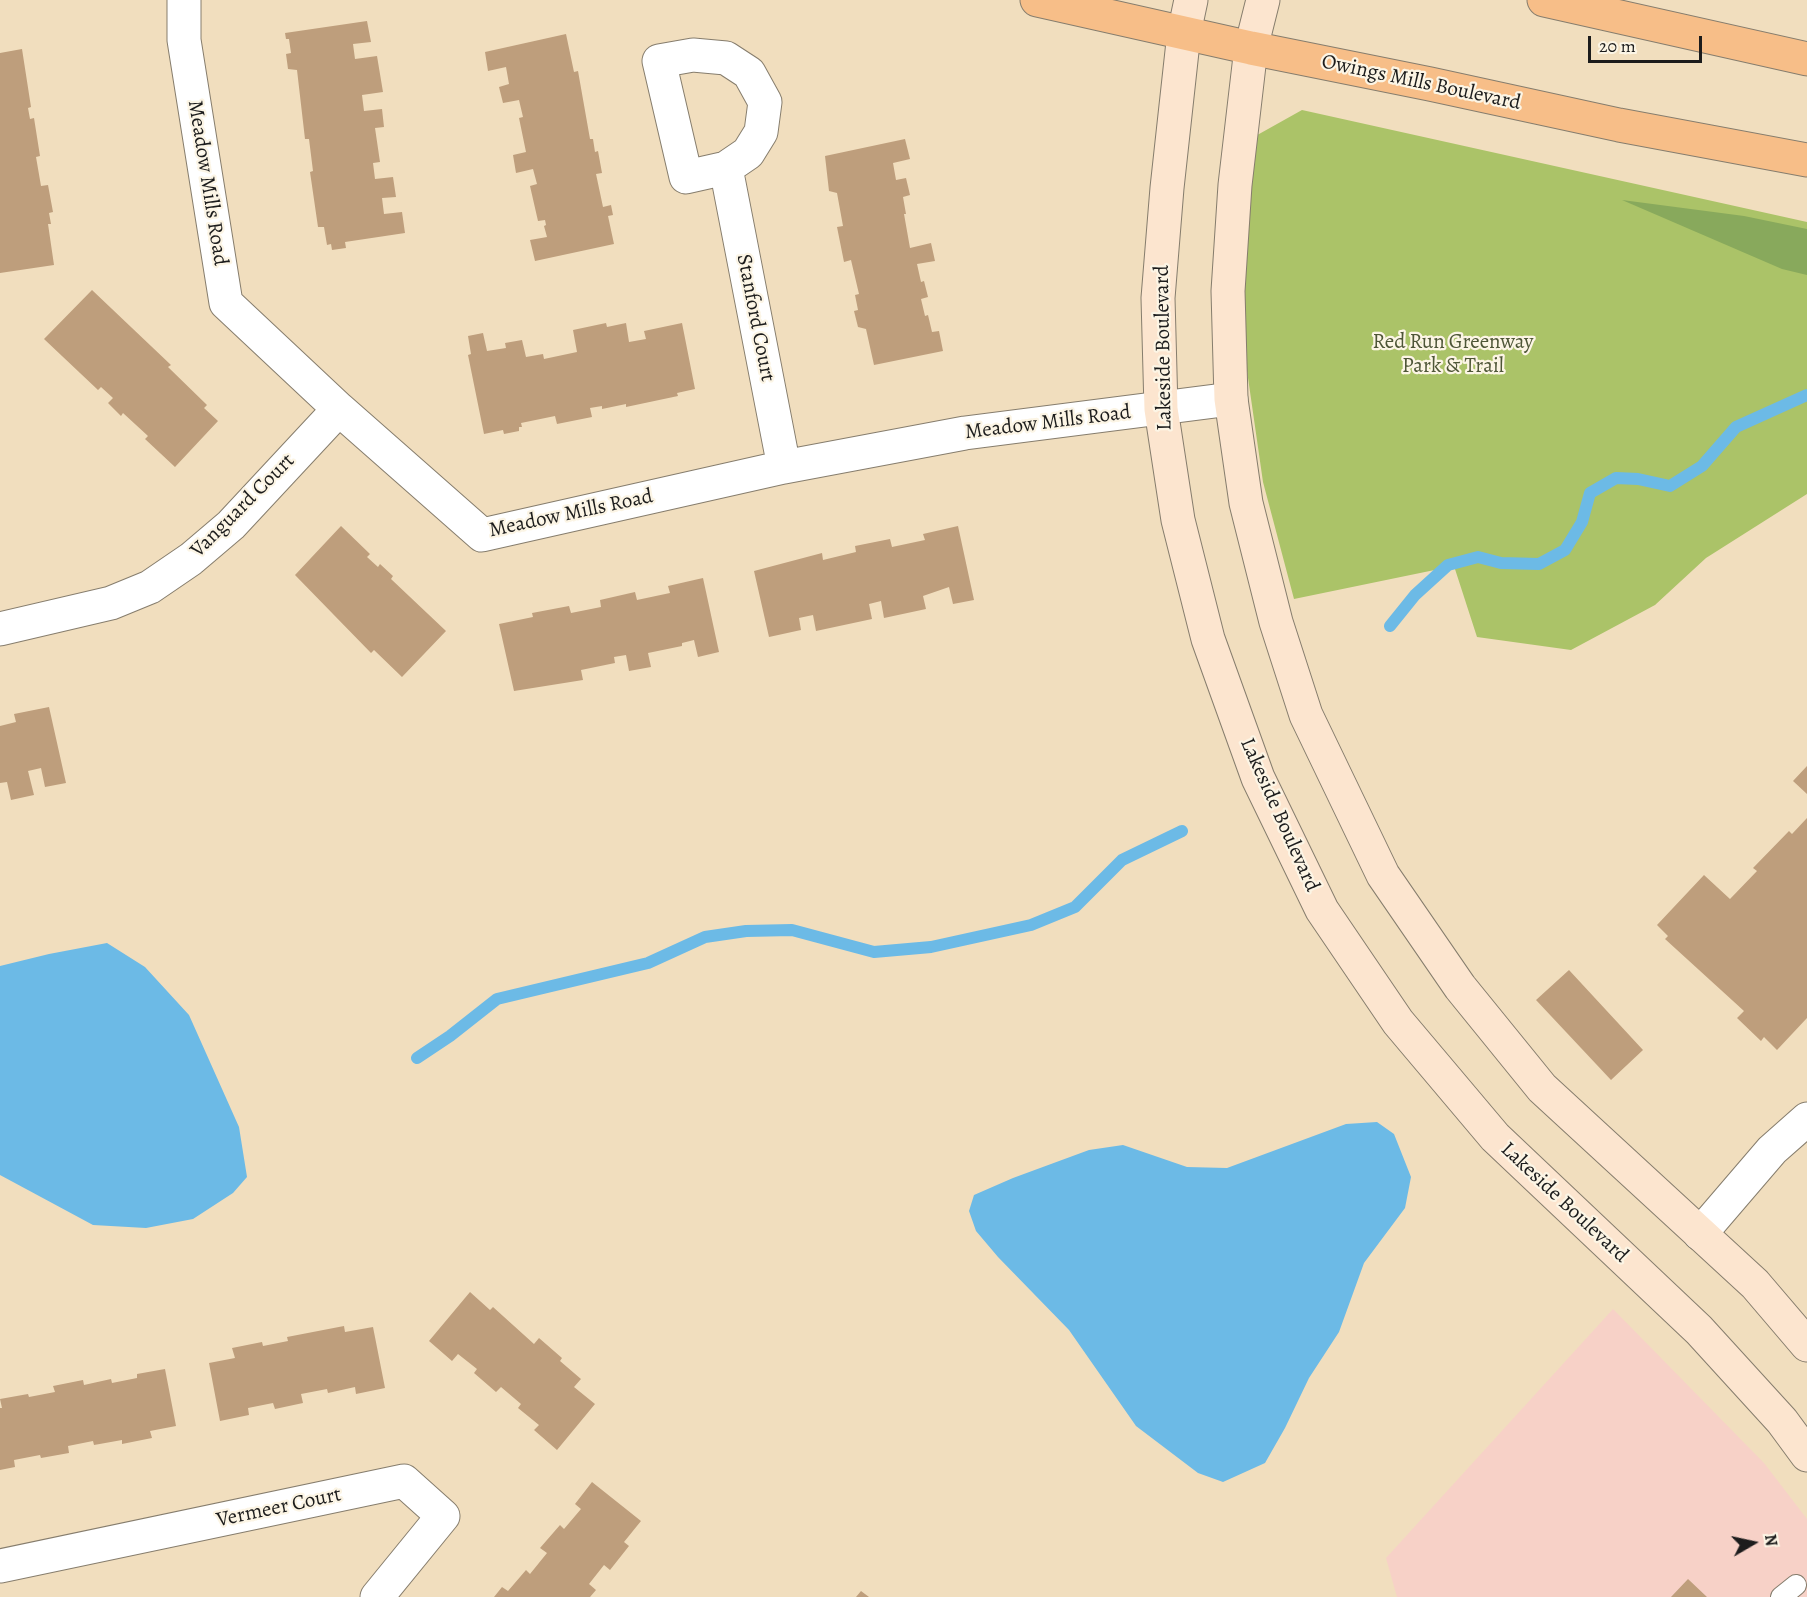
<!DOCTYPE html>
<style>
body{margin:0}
#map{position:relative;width:1807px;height:1597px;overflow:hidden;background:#f1debe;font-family:Alegreya,serif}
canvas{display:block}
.north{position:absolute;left:1723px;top:1513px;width:60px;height:60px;-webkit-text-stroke:4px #fcf5e5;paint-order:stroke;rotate:81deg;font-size:16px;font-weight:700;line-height:24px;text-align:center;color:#1c1c1c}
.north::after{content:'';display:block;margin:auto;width:21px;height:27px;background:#1c1c1c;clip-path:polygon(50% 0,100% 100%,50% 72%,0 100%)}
.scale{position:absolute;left:1588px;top:36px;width:114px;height:27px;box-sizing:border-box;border:3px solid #1c1c1c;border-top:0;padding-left:8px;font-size:18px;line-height:21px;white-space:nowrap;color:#1c1c1c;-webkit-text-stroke:4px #fcf5e5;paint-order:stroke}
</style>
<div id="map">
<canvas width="1807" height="1597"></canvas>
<div class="north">N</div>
<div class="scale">20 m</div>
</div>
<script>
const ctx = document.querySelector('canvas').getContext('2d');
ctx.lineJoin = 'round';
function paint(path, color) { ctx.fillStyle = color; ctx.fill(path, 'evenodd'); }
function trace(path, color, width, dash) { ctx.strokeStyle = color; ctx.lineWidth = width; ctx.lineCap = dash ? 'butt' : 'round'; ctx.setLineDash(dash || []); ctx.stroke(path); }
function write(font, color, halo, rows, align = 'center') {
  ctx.font = font + ' Alegreya,serif'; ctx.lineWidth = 4.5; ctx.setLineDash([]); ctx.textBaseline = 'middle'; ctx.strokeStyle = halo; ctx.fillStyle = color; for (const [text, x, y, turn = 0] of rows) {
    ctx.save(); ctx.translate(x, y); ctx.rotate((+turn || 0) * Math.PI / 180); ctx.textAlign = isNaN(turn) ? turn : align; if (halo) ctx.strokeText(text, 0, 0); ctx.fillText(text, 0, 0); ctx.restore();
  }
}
const built = new Path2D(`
 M1613,1309L1764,1463L1807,1519V1597H1397L1386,1558Z`);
const green = new Path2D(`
 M1302,110L1807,222V494L1706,558L1655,605L1571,650L1477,637L1454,566L1294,599L1263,482L1245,357L1243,143Z`);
const forest = new Path2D(`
 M1622,200L1744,216L1807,229V275L1782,269Z`);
const water = new Path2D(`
 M107,943L145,967L189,1015L239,1127L247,1177L233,1193L193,1219L146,1228L93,1225L0,1175V966L49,954Z
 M1377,1122L1394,1134L1411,1177L1405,1208L1364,1263L1339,1332L1309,1378L1285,1428L1265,1463L1223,1482L1198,1473L1136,1426L1069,1330L998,1257L976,1231L969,1211L974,1195L1013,1178L1089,1150L1123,1145L1187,1167L1227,1168L1346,1124Z`);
const stream = new Path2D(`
 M1390,626L1415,595L1448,565L1478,557L1501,563L1539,564L1565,550L1582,522L1590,493L1616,478L1638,479L1670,486L1702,466L1736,427L1807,395
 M417,1058L450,1036L497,999L648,963L705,937L746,931L792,930L874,952L931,947L1031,925L1075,907L1122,860L1182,831`);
const building = new Path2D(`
 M367,21L371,42L353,44L355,59L377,56L383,92L362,95L364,111L382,109L384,127L375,128L380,162L373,163L375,179L393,177L396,197L382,198L384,214L402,212L405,233L345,242L346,248L332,250L331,244L327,245L324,227H318L310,172L313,171L309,139H305L297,70L288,69L286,54L291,53L289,39H286L285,33Z
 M566,34L574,72L578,71L590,139H593L595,152L598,151L602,173L596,174L603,207L611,205L613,215L608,216L614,244L535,261L530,240L547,237L544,226L546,225L545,220L538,221L530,186L537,184L533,169L516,173L513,155L526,152L519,118L523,117L519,100L503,103L499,87L509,84L506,67L488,71L485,52Z
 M22,49L31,107L28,108L30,119L34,118L40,156L36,157L41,186L48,185L53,212L49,213L51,224H48L54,265L0,273V53Z
 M905,139L910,159L893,163L896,180L906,178L910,195L903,197L906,214H904L910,248L931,243L935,261L917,264L921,282L924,281L928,297L921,299L925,316L928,315L932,332L939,331L943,351L874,365L866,329L858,327L854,311L858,310L855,295L859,294L851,260L844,262L837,227L843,226L837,193L829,191L825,156Z
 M92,290L171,365L168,367L207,405L204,408L218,421L175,467L145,439L148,436L123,413L121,416L108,403L113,398L101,387L98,390L44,339Z
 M606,323L607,327L626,323L629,342L646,339L644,331L682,323L695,389L677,393L678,396L626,407V404L602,409V406L590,408L592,417L557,424L555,416L521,423L522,427H519V431L504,434L503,430L484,434L468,355L471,354L468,336L483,333L487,351L506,348L505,343L522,340L526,357L543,354L544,359L577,352L573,330Z
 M341,526L370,554L367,557L378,567L380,564L393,576L391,579L446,631L402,677L374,650L371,653L295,575Z
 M958,526L974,600L953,604L949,587L923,596L926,609L884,618L881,601L869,604L872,619L816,631L813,615L799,618L801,630L769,637L754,571L822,553L823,560L856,552L855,546L890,539L892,547L925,540L923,534Z
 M703,578L719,652L698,657L694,640L682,643V646L648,653L651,667L629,671L626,655L614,657L615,663L581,670L583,680L514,691L499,624L533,617L532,613L569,606L571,613L601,607L600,600L635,592L637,600L670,593L668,586Z
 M49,707L66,783L45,787L41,768L28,771L34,795L11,800L7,782L0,783V726L16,722L14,714Z
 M1807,766V794L1793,781Z
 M1807,818V1018L1777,1050L1764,1037L1761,1041L1737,1018L1744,1011L1665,939L1668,936L1657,925L1704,875L1730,899L1757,871L1753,868L1789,831L1792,834Z
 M1569,970L1643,1050L1611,1080L1536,1000Z
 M470,1292L490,1310L493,1307L534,1344L539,1338L562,1358L560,1361L581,1379L574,1387L595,1404L557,1450L534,1430L539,1425L518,1408L521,1404L501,1387L496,1392L474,1373L477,1369L458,1354L452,1361L429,1341Z
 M344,1326L345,1332L373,1327L385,1388L356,1394L355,1387L328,1393L327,1389L301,1394L303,1403L275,1409L273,1403L248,1408L249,1415L220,1421L209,1363L235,1358L232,1348L262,1342L263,1346L288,1341L287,1337Z
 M165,1369L176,1426L150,1431L152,1438L122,1444V1440L94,1445L93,1441L68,1446L69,1453L41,1458L40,1455L14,1460L15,1467L0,1470V1408H2L0,1399L28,1394L29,1397L55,1392L53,1386L83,1380L84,1385L111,1379L112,1383L137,1378V1374Z
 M592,1482L641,1521L624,1542L629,1546L610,1570L604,1565L589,1584L596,1590L590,1597H494L502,1587L508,1591L526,1570L530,1574L547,1553L540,1548L560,1525L564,1529L581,1509L575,1504Z
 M1688,1579L1707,1597H1671Z
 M861,1591L869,1597H856Z`);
const service = new Path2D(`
 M1781,1597L1796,1585`);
const minor = new Path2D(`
 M184,0V40L226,303L339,409L482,535L784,467L965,433L1231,399
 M726,168L686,177L659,61L693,55L726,58L749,73L765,102L761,132L748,153L726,168L784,467
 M0,629L111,603L150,587L191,559L231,525L339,409
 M1700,1234L1772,1150L1807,1119
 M0,1566L404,1481L443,1516L377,1597`);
const secondary = new Path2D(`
 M1191,0L1184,33L1167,188L1158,298L1161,409L1178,520L1208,639L1258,778L1322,910L1398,1022L1495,1137L1699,1330L1782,1421L1807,1455
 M1263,0L1251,48L1235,185L1228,291L1231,399L1246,503L1276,622L1306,715L1383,875L1460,987L1542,1088L1755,1284L1807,1345`);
const primary = new Path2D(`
 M1037,0L1251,48L1430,84L1619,125L1807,160
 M1544,0L1807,59`);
const streetNames = [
 ["Owings Mills Boulevard",1421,83,12],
 ["Meadow Mills Road",207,183,81],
 ["Stanford Court",755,318,79],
 ["Lakeside Boulevard",1164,348,-91],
 ["Meadow Mills Road",1048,423,-7],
 ["Vanguard Court",243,506,-45],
 ["Meadow Mills Road",571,514,-12],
 ["Lakeside Boulevard",1279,815,66],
 ["Lakeside Boulevard",1564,1203,43],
 ["Vermeer Court",279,1508,-12]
];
const parkNames = [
 ["Red Run Greenway",1453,343],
 ["Park & Trail",1453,367]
];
paint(built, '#f7d1c7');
paint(green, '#abc368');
paint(forest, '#88a95c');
paint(water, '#6cbae6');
trace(stream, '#6cbae6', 12);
paint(building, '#be9e7c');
trace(service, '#867d6d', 22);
trace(minor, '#867d6d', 35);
trace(secondary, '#867d6d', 35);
trace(primary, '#867d6d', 35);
trace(service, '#fff', 20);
trace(minor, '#fff', 33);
trace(secondary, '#fce5cf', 33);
trace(primary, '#f7be88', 33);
write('21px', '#1c1c1c', '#fcf5e5', streetNames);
write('21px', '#4e5637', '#fcf5e5', parkNames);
</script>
